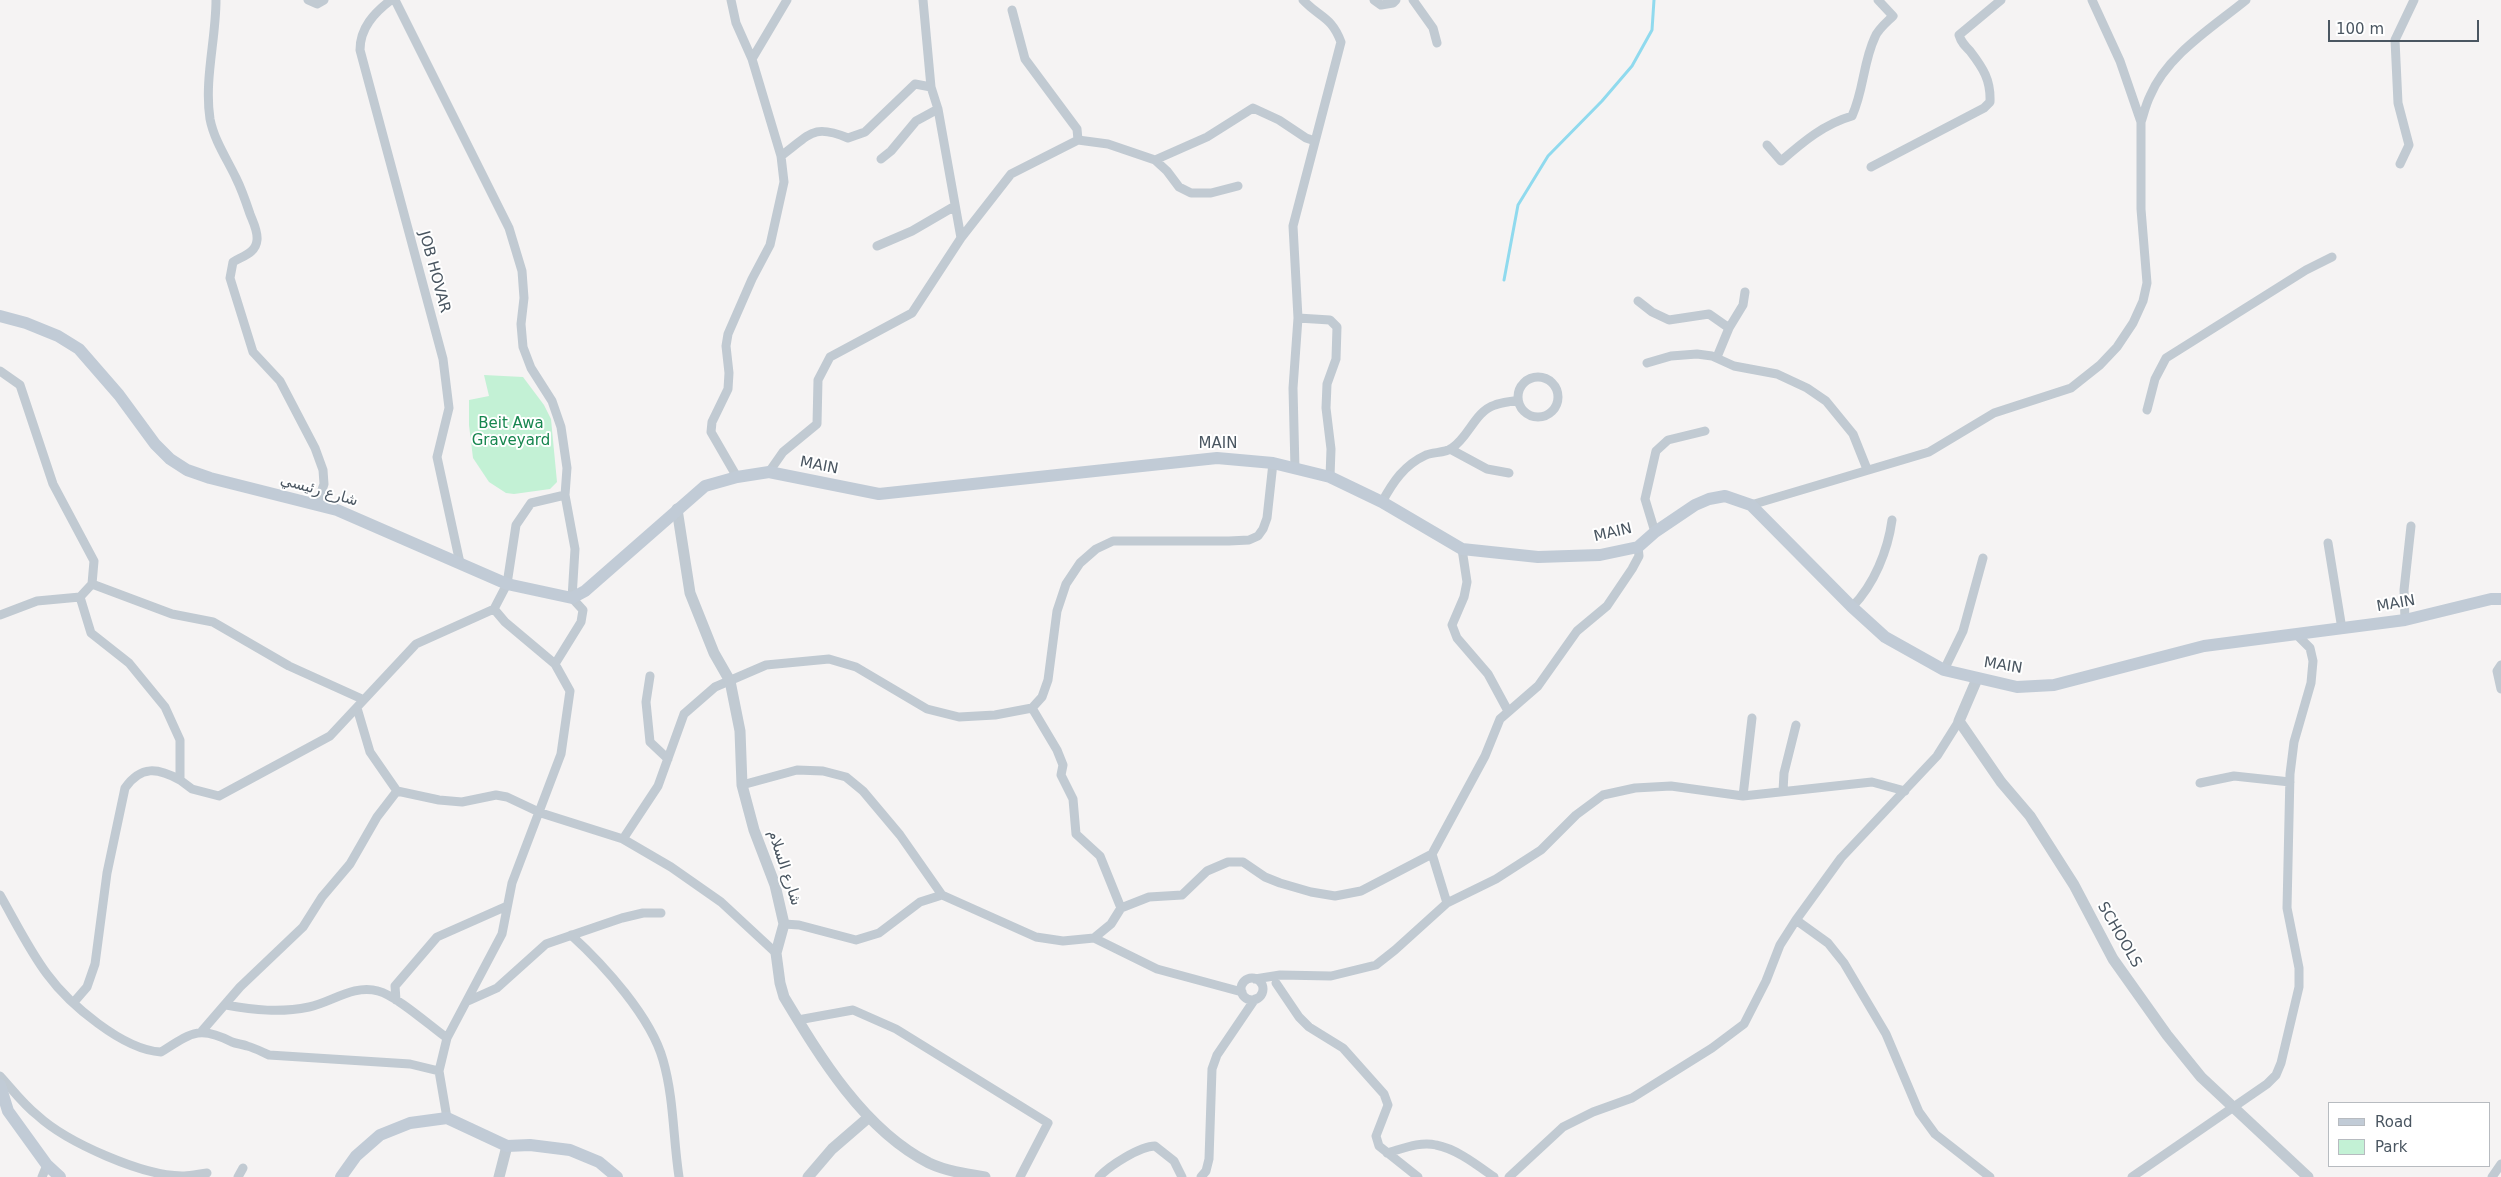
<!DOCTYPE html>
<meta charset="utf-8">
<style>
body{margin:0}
#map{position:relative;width:2501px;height:1177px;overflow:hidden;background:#f5f3f3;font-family:"DejaVu Sans",sans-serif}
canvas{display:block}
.legend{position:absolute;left:2328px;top:1102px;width:162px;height:65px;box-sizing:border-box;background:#fff;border:1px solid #b7bbc0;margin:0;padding:6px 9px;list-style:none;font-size:15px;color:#4a5661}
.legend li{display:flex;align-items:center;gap:10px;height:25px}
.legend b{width:25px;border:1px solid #b7bbc0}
.scale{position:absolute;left:2328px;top:20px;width:151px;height:22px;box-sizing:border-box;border:2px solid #4a5661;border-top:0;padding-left:6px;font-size:15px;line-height:18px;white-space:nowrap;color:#4a5661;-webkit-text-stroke:4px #fff;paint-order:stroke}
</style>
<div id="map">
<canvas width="2501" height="1177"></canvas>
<ul class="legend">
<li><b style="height:6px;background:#c1cbd6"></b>Road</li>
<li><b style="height:14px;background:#c3f1d5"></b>Park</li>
</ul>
<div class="scale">100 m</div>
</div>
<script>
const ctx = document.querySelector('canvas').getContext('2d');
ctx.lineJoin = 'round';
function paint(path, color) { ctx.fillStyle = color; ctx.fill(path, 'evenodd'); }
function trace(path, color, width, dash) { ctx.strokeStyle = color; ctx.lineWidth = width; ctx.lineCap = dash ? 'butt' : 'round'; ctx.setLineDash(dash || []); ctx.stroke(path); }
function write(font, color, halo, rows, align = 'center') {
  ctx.font = font + ' "DejaVu Sans","Noto Sans Arabic",sans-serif'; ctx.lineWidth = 4; ctx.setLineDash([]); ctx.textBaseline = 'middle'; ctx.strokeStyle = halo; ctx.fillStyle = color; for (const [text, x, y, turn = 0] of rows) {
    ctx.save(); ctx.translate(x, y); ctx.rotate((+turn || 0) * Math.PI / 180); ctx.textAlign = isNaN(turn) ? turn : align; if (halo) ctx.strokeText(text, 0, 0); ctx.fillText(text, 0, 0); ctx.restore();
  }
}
const green = new Path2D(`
 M484,375L523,377L544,405L551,419L557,482L550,489L514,494L506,493L489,482L473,458L469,425V400L489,396Z`);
const stream = new Path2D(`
 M1504,280L1518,205L1548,156L1602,101L1632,66L1652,30L1654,0`);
const minor = new Path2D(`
 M216,0C216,39 204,80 210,119C214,140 227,159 236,178C242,190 246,202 250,214C253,222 258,231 257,240C256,253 243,256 233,262L230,278L253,352L280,381L315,448L323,470L324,484L317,505
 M308,0L317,4L324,0
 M391,0C374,13 360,28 360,50L443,359L449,408L437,457L460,563
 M731,0L736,23L752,59
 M923,0L931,87
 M1374,0L1381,5L1393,3L1396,0
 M1413,0L1433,28L1437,43
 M1012,10L1025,59L1077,129L1078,140
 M2141,122C2144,113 2146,104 2150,96C2167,55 2213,27 2246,0
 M1767,145L1781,161C1803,142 1824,124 1852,116C1864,90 1863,62 1875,37C1878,29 1887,22 1893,16L1878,0
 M781,156C810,135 812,123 848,138L865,132L915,84L931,87L938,109L961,238
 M881,159L891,151L916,121L938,109
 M1155,160L1207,137L1253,108L1279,120L1306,138L1315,141
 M2400,164L2409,145L2398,103L2395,40L2414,0
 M1871,167L1984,108L1990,102C1991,80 1983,68 1970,51C1965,46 1961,42 1959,35L2001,0
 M877,246L912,231L955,206
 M1638,301L1652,312L1669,320L1709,314L1729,328
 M1298,318L1330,320L1337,327L1336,359L1327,384L1326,408L1331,449L1330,477
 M1717,357L1729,328L1743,305L1745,292
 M1647,363L1671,356L1697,354L1712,356L1734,366L1777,374L1807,388L1826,401L1853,434L1867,469
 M0,371L20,385L53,484L94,561L92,584L80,597L37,601L0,615
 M1518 397a20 20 0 1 1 40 0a20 20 0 1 1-40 0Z
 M2147,410L2155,379L2166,358L2306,270L2332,257
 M1450,449L1487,469L1509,473
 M1295,469L1293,388L1298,318L1293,226L1341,42C1331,16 1320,18 1303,0
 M769,472L783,452L817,424L818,380L830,357L912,313L961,238L1011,174L1078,140L1108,144L1155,160L1167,171L1179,187L1191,193H1211L1238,186
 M737,477L711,432L712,422L728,389L729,373L726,346L728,334L752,279L770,245L784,182L781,156L752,59L787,0
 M1382,502C1393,482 1404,465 1426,455C1434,452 1445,453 1452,448C1469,437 1475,411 1495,405C1502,402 1510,402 1518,400
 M1751,505L1929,452L1994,413L2071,388L2100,365L2117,347L2133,323L2143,301L2147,283L2141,209V122L2120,61L2092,0
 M1655,532L1645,499L1656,451L1668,440L1705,431
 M2328,543L2342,629
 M1462,549L1467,582L1464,597L1452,625L1457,638L1488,674L1508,711
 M92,584L172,614L213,622L289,666L362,699
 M80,597L91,633L129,663L165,707L180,740V780L192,789L219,796L330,736L416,644L494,609L507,584L516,525L531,503L565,495L567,468L561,427L552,401L531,368L523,347L521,324L524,298L522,271L509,228L395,0
 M1852,607C1874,585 1888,550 1892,520
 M2405,620L2404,590L2411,526
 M555,664L581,622L583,610L572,598L575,549L565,495
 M2501,665L2497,671L2501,689
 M1944,670L1963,631L1983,558
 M650,676L646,702L650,742L668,759
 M1032,708L1057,750L1063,765L1061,775L1073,799L1076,834L1100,856L1121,908L1111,924L1094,938
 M2200,783L2234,776L2290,782
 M742,785L797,770L823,771L846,777L863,791L900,835L942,895L1036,937L1063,941L1094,938L1157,969L1242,992
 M397,791L439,800L462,802L496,795L507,797L541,813L623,839
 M1783,791L1784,773L1796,725
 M1743,796L1752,718
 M1432,854L1447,903
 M0,895C15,921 29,950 47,974C69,1004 123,1050 161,1052C191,1033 199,1025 232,1042C237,1044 242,1044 247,1046C255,1048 262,1052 269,1055L410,1064L439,1071
 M1121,908L1149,897L1182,895L1207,871L1228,862H1243L1265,877L1280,883L1311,892L1335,896L1361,891L1432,854L1485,756L1500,719L1538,686L1577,631L1607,606L1632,569L1639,556L1638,547
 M1796,920L1828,943L1844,963L1886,1034L1919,1112L1935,1134L1990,1177
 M784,924L799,925L856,940L879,933L920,902L942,895
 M571,935C604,965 651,1017 663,1060C674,1098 673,1138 679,1177
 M776,953L721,902L671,867L623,839L658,786L684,714L715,687L766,665L829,659L856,667L927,709L959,717L995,715L1032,708L1042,697L1048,680L1057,611L1066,584L1080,563L1096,549L1113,541H1229L1249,540L1258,536L1263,529L1267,518L1273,463
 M1241 989a11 11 0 1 1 22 0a11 11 0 1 1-22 0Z
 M1255,979L1280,975L1331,976L1376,965L1395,950L1447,903L1496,879L1541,850L1576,815L1603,795L1635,788L1671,786L1743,796L1872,782L1905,791
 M1276,983L1299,1017L1309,1027L1343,1048L1384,1094L1388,1105L1376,1136L1379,1146L1418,1177
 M396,1000L395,986L437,937L507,906
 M468,1001L497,988L546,944L622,918L643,913H661
 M74,1002L87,987L95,964L107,873L125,788C141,765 158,768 180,780
 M226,1005C254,1010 280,1013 309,1007C332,1002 354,984 378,991C397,996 430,1026 447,1038
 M798,1020L853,1010L896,1029L1048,1123L1020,1177
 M202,1031L240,987L303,927L322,897L350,864L377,817L397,791L370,752L357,708
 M0,1076C12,1089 23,1104 37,1115C66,1142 144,1177 184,1176C191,1176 199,1174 207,1173
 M447,1118L439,1071L447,1038L502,934L512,883L561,754L570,691L555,664L505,622L494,609
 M1387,1153C1402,1149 1420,1141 1436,1145C1457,1149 1477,1165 1494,1177
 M42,1177L47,1165
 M238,1177L243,1168
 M1099,1177C1109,1166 1140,1146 1155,1146L1174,1161L1182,1177
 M1201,1177L1206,1171L1209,1159L1212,1069L1217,1055L1255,999
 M1509,1177L1563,1127L1593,1112L1632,1098L1712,1048L1744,1024L1766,981L1780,945L1796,920L1841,858L1937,756L1959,721
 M2132,1177L2267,1084L2276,1075L2281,1063L2299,987V968L2287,908L2290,774L2294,742L2311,683L2313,661L2310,648L2297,635
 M2492,1177L2501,1164`);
const tertiary = new Path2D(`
 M677,509L690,593L714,653L730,681L740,731L742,785L754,830L775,885L784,924L776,953L780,983L784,997C820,1057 864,1130 929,1163C946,1171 966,1174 985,1177
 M1977,679L1959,721L2001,782L2030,816L2074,885L2113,959L2167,1035L2201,1077L2308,1177
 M499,1177L507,1146
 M808,1177L832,1149L869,1117`);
const secondary = new Path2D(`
 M0,316L26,323L58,336L79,349L119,395L155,444L170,459L187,470L210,478L337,510L507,584L572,598L585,591L705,486L737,477L769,472L879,494L1217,458L1273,463L1330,477L1382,502L1462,549L1538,557L1600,555L1638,547L1655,532L1695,505L1709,499L1725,496L1751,505L1852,607L1885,637L1944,670L2017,687L2054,685L2204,646L2405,620L2491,599H2501
 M0,1085L8,1111L47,1165L60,1177
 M341,1177L356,1156L380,1135L410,1123L447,1118L507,1146L530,1145L570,1150L599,1162L617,1177`);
const streetNames = [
 ["JOB HOVAR",434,272,75],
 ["MAIN",1218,444],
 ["MAIN",819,466,11],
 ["شارع رئيسي",319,491,16],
 ["MAIN",1613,533,-13],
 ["MAIN",2396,604,-10],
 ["MAIN",2003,666,9],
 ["شارع السلام",784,868,72],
 ["SCHOOLS",2119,935,60]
];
const parkNames = [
 ["Beit Awa",511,424],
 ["Graveyard",511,441]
];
paint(green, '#c3f1d5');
trace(stream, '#90daee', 3);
trace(minor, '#c1cad2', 9);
trace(tertiary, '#c1cad2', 11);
trace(secondary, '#c1cbd6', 12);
write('15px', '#4a5661', '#fff', streetNames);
write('15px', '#17864f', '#fff', parkNames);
</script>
